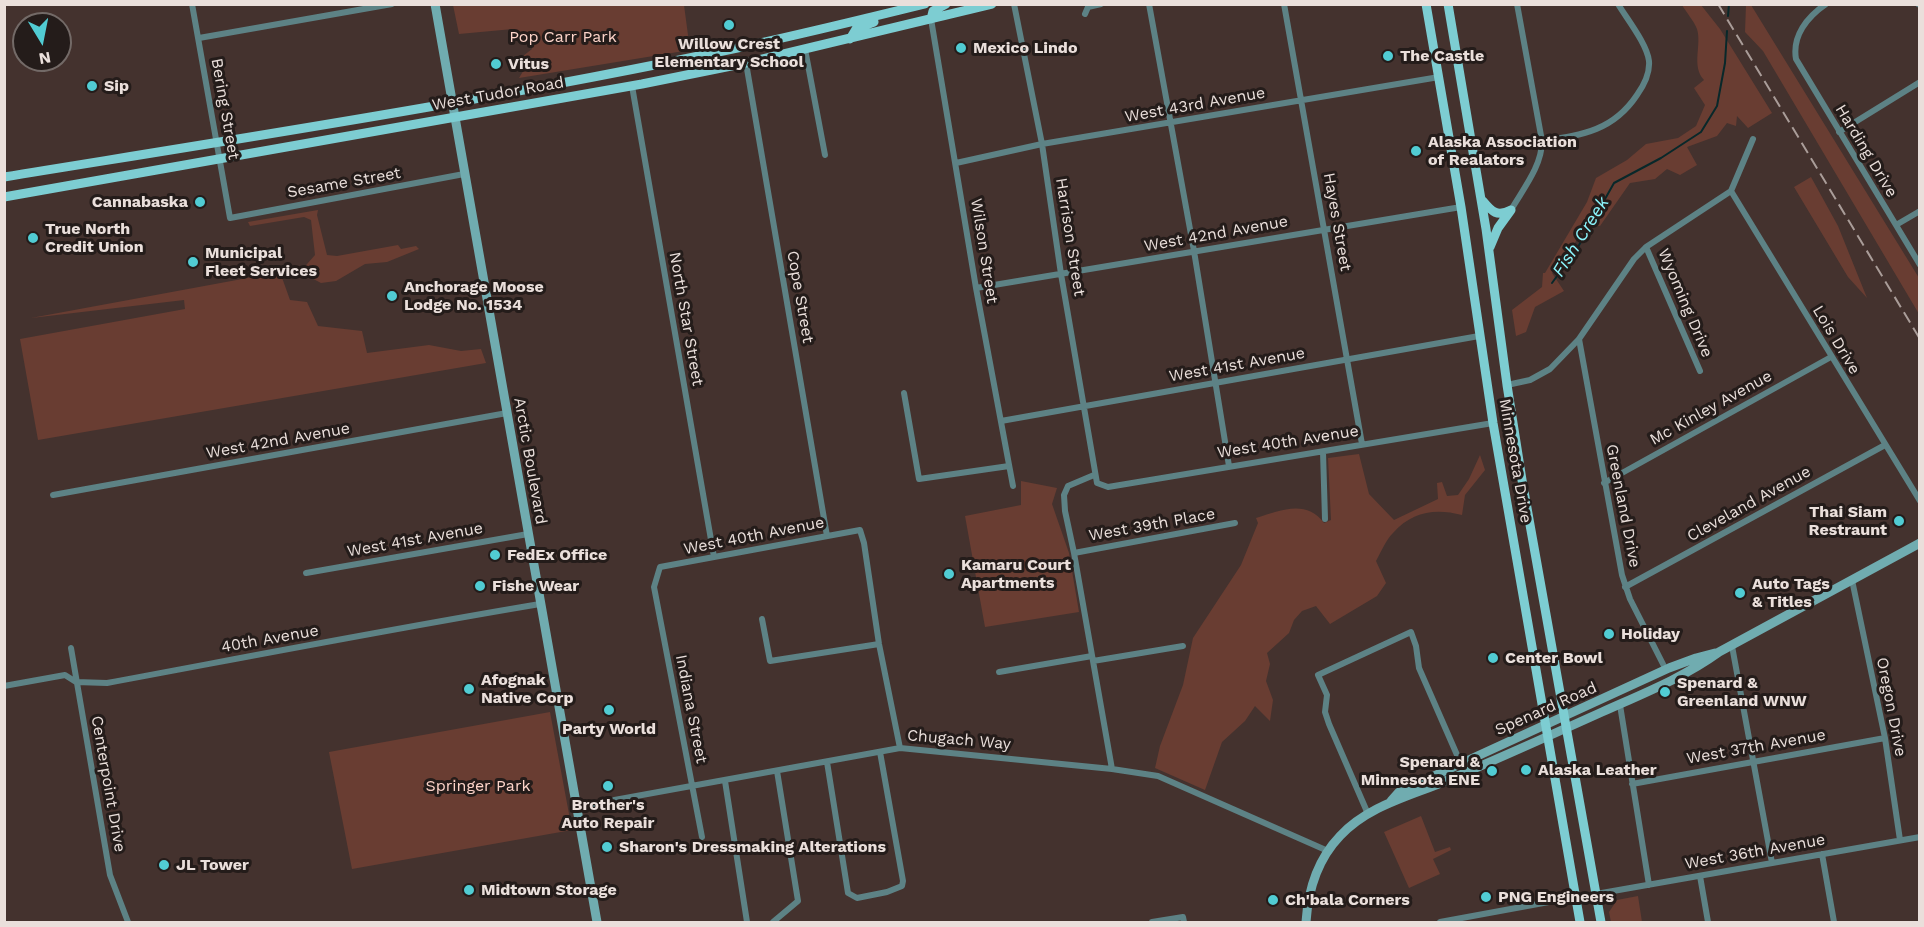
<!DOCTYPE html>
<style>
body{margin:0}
#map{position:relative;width:1924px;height:927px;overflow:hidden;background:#44322e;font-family:"Work Sans",sans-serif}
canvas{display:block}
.frame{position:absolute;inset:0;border:6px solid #eadfdb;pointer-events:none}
.north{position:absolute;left:12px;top:12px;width:60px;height:60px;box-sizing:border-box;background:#241c1a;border:2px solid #736a67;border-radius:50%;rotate:170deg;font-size:16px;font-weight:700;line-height:24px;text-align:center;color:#eadfdb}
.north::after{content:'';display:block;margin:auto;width:21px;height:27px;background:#51ccd3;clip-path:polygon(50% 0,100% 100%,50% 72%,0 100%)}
</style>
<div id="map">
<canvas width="1924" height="927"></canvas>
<div class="frame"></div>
<div class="north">N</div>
</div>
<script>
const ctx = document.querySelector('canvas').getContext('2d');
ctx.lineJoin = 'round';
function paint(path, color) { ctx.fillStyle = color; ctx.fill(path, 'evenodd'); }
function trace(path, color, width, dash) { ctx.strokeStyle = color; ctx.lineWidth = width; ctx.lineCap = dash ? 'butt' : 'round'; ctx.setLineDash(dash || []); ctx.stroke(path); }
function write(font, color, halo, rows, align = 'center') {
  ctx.font = font + ' "Work Sans",sans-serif'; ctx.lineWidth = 6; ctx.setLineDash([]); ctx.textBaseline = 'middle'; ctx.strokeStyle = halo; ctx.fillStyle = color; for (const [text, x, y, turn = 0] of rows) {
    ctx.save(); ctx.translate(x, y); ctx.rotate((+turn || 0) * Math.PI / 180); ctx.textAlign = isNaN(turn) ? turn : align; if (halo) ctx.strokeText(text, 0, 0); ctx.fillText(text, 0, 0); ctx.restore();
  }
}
const green = new Path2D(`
 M453,5H684L690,50L519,78L525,68L523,56L532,49L530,38L517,39L513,29L459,34Z
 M1682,5H1701L1720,29L1772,113L1748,128L1737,116L1736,126L1727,123L1717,136L1687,147L1697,165L1680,175L1667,169L1655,179L1630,183L1600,226L1586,225L1566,257L1552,273L1564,291L1535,307L1526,332L1516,336L1512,310L1542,287L1543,273H1545L1587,202L1596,178L1627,160L1646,144L1678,138L1696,126L1705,105L1694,88L1704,80C1691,66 1702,45 1697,29C1694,21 1686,12 1682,5Z
 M1746,5H1751L1919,278V314L1763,51L1745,32Z
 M1811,177L1838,226L1867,298L1848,277L1794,187Z
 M318,210L317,215L327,255L337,256L398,245L401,249L416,246L419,249L387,262L365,264L336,281L321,283L300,272L315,255L311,220L304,217L250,226L248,222Z
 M280,272L290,300L307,302L318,326L362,331L367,353L429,345L461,351L481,349L486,363L38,440L20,339L185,309L184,300L31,318Z
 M1359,454L1369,494L1394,520L1438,499L1437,483L1442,482L1447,496L1458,495L1469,479L1480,455L1485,470L1465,495L1462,515C1436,508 1412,511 1393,533C1386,540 1381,552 1376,561L1386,583L1377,596L1330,624L1316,606L1302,611L1294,620L1289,633L1267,653L1270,664L1266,681L1273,700L1270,721L1255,706L1245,721L1222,742L1205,790L1155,768L1160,746L1183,685L1193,638L1241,565L1258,523L1256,518C1280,510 1307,499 1324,523L1331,520L1328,458Z
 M1021,481L1057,488L1052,504L1069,553L1079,612L985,627L965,516L1021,505Z
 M550,712L572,830L352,869L329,752Z
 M1421,816L1435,852L1450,847L1451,850L1433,859L1440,874L1409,888L1384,832Z
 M1638,896L1642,922H1611L1609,912L1617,900Z`);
const stream = new Path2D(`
 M1728,16L1729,4
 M1552,283L1578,247L1614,183L1661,158L1701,132L1717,106L1725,63L1727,31`);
const minor = new Path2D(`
 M192,4L230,218L464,174
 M1014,4L1042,144L1061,274L1097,483L1108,487L1493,423
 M1149,4L1194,251L1229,466
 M1284,4L1362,444
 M1517,4L1542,141
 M1826,4C1807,17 1792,36 1796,59L1920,265
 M1918,4L1920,5
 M1085,14L1088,7L1101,4
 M931,19L976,288L1013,486
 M199,38L392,4
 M805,49L825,155
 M746,63L827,536
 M632,86L714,557
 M1839,132L1920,82
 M956,163L1042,144L1439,77
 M1731,191L1920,501
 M1511,210C1523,189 1542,166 1542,141C1582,135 1613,131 1637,95C1644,85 1650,73 1649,61C1647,44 1627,19 1618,4
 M1896,225L1920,211
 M1646,247L1700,371
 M976,288L1461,207
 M1579,339L1622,575L1630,599L1666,670
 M1507,385L1530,380L1550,369L1579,339L1634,259L1646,247L1731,191L1753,139
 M904,393L919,479L1009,466
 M1001,421L1479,336
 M1323,452L1325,519
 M1094,475L1068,486L1064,495L1065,511L1074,553L1112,769
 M1604,483L1831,357
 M53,495L507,413
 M1074,553L1235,523
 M306,573L528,534
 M1852,580L1885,738L1900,840
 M1625,587L1885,445
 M762,619L770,661L879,644
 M1732,646L1772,863
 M71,648L110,875L128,922
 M1093,661L1183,646
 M999,672L1092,656
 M4,686L65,675L76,682L107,683C252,656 396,628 540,604
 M1620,705L1649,885
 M827,762L848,893L857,898L887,892L902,886L903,881L880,752
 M725,781L747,922
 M1632,784L1885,738
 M576,807L900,748L1112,769L1158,776L1328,851
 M1368,814L1329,724L1325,712L1327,695L1318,675L1411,632L1416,646L1419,668L1461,764
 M702,837L654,587L660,567L860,530L864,543L879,644L900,748
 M1822,854L1834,922
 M1700,876L1708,922
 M1596,894L1920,837
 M773,922L798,901L777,771
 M1152,922L1183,917L1184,922
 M1440,922L1576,897`);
const secondary = new Path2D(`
 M435,4L597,922
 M1391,801L1399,792L1669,668L1696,658L1715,653
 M1306,922C1308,891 1318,859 1340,836C1369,805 1411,796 1448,780C1500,758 1551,735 1602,712C1642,694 1683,678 1719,652L1920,543`);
const primary = new Path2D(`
 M1426,4L1461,207L1493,423L1580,922
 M1448,4L1486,229L1507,385L1522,480L1601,922
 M931,19L933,11L946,4
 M850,39L856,29L874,22
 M4,177C250,137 498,99 742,47C803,34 864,19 925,4
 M4,197L642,84L746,63L992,4
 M1483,201C1492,212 1497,217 1511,210
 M1490,247L1498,228L1511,210`);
const rail = new Path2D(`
 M1718,4L1920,339`);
const markers = [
 [729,25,6,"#51ccd3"],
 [961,48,6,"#51ccd3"],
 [1388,56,6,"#51ccd3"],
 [496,64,6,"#51ccd3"],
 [92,86,6,"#51ccd3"],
 [1416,151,6,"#51ccd3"],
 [200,202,6,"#51ccd3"],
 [33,238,6,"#51ccd3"],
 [193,262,6,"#51ccd3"],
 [392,296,6,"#51ccd3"],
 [1899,521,6,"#51ccd3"],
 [495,555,6,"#51ccd3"],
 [949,574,6,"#51ccd3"],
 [480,586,6,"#51ccd3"],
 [1740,593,6,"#51ccd3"],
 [1609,634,6,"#51ccd3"],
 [1493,658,6,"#51ccd3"],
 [469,689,6,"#51ccd3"],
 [1665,692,6,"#51ccd3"],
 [609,710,6,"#51ccd3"],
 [1526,770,6,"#51ccd3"],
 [1492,771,6,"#51ccd3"],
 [608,786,6,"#51ccd3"],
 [607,847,6,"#51ccd3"],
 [164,865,6,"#51ccd3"],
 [469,890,6,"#51ccd3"],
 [1486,897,6,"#51ccd3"],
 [1273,900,6,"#51ccd3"]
];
const parkNames = [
 ["Pop Carr Park",563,37],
 ["Springer Park",478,786]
];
const poiNames = [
 ["Willow Crest",729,44,"center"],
 ["Elementary School",729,62,"center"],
 ["Mexico Lindo",973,48],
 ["The Castle",1400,56],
 ["Vitus",508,64],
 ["Sip",104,86],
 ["Alaska Association",1428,142],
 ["of Realators",1428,160],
 ["Cannabaska",188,202,"right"],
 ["True North",45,229],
 ["Credit Union",45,247],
 ["Municipal",205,253],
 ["Fleet Services",205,271],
 ["Anchorage Moose",404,287],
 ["Lodge No. 1534",404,305],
 ["Thai Siam",1887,512,"right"],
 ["Restraunt",1887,530,"right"],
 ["FedEx Office",507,555],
 ["Kamaru Court",961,565],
 ["Apartments",961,583],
 ["Auto Tags",1752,584],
 ["& Titles",1752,602],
 ["Fishe Wear",492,586],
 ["Holiday",1621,634],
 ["Center Bowl",1505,658],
 ["Afognak",481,680],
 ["Native Corp",481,698],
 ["Spenard &",1677,683],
 ["Greenland WNW",1677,701],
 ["Party World",609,729,"center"],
 ["Spenard &",1480,762,"right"],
 ["Minnesota ENE",1480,780,"right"],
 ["Alaska Leather",1538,770],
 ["Brother's",608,805,"center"],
 ["Auto Repair",608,823,"center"],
 ["Sharon's Dressmaking Alterations",619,847],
 ["JL Tower",176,865],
 ["Midtown Storage",481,890],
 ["PNG Engineers",1498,897],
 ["Ch'bala Corners",1285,900]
];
const streetNames = [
 ["West Tudor Road",498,94,-10],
 ["West 43rd Avenue",1195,105,-10],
 ["Bering Street",225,109,80],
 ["Harding Drive",1866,151,59],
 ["Sesame Street",344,183,-10],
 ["Hayes Street",1337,222,80],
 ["West 42nd Avenue",1216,234,-10],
 ["Harrison Street",1070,237,81],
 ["Wilson Street",984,251,81],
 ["Cope Street",800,297,80],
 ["Wyoming Drive",1685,303,67],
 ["North Star Street",686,319,80],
 ["Lois Drive",1836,340,59],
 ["West 41st Avenue",1237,365,-10],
 ["Mc Kinley Avenue",1711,408,-29],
 ["West 42nd Avenue",278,441,-10],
 ["West 40th Avenue",1288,442,-9],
 ["Arctic Boulevard",530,461,80],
 ["Minnesota Drive",1515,461,80],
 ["Cleveland Avenue",1749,504,-29],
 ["Greenland Drive",1623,506,79],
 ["West 39th Place",1152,525,-10],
 ["West 40th Avenue",754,536,-11],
 ["West 41st Avenue",415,540,-10],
 ["40th Avenue",270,639,-10],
 ["Oregon Drive",1891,707,79],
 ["Indiana Street",691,709,79],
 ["Spenard Road",1546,709,-24],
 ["Chugach Way",959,740,5],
 ["West 37th Avenue",1756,747,-10],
 ["Centerpoint Drive",108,784,80],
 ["West 36th Avenue",1755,852,-10]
];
const waterNames = [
 ["Fish Creek",1581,237,-58]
];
paint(green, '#693d32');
trace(stream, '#08282a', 2);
trace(minor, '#5d8285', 6);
trace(secondary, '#70acb0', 9);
trace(primary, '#7dcdd2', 9);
trace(rail, '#aa9d99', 2, [12, 6]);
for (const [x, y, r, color] of markers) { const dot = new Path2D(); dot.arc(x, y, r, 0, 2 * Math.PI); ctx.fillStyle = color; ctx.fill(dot); trace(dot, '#241c1a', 2); }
write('16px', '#fdd4c9', '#241c1a', parkNames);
write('bold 16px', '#eadfdb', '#241c1a', poiNames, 'left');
write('16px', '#eadfdb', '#241c1a', streetNames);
write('italic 18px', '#8bf4fb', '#241c1a', waterNames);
</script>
